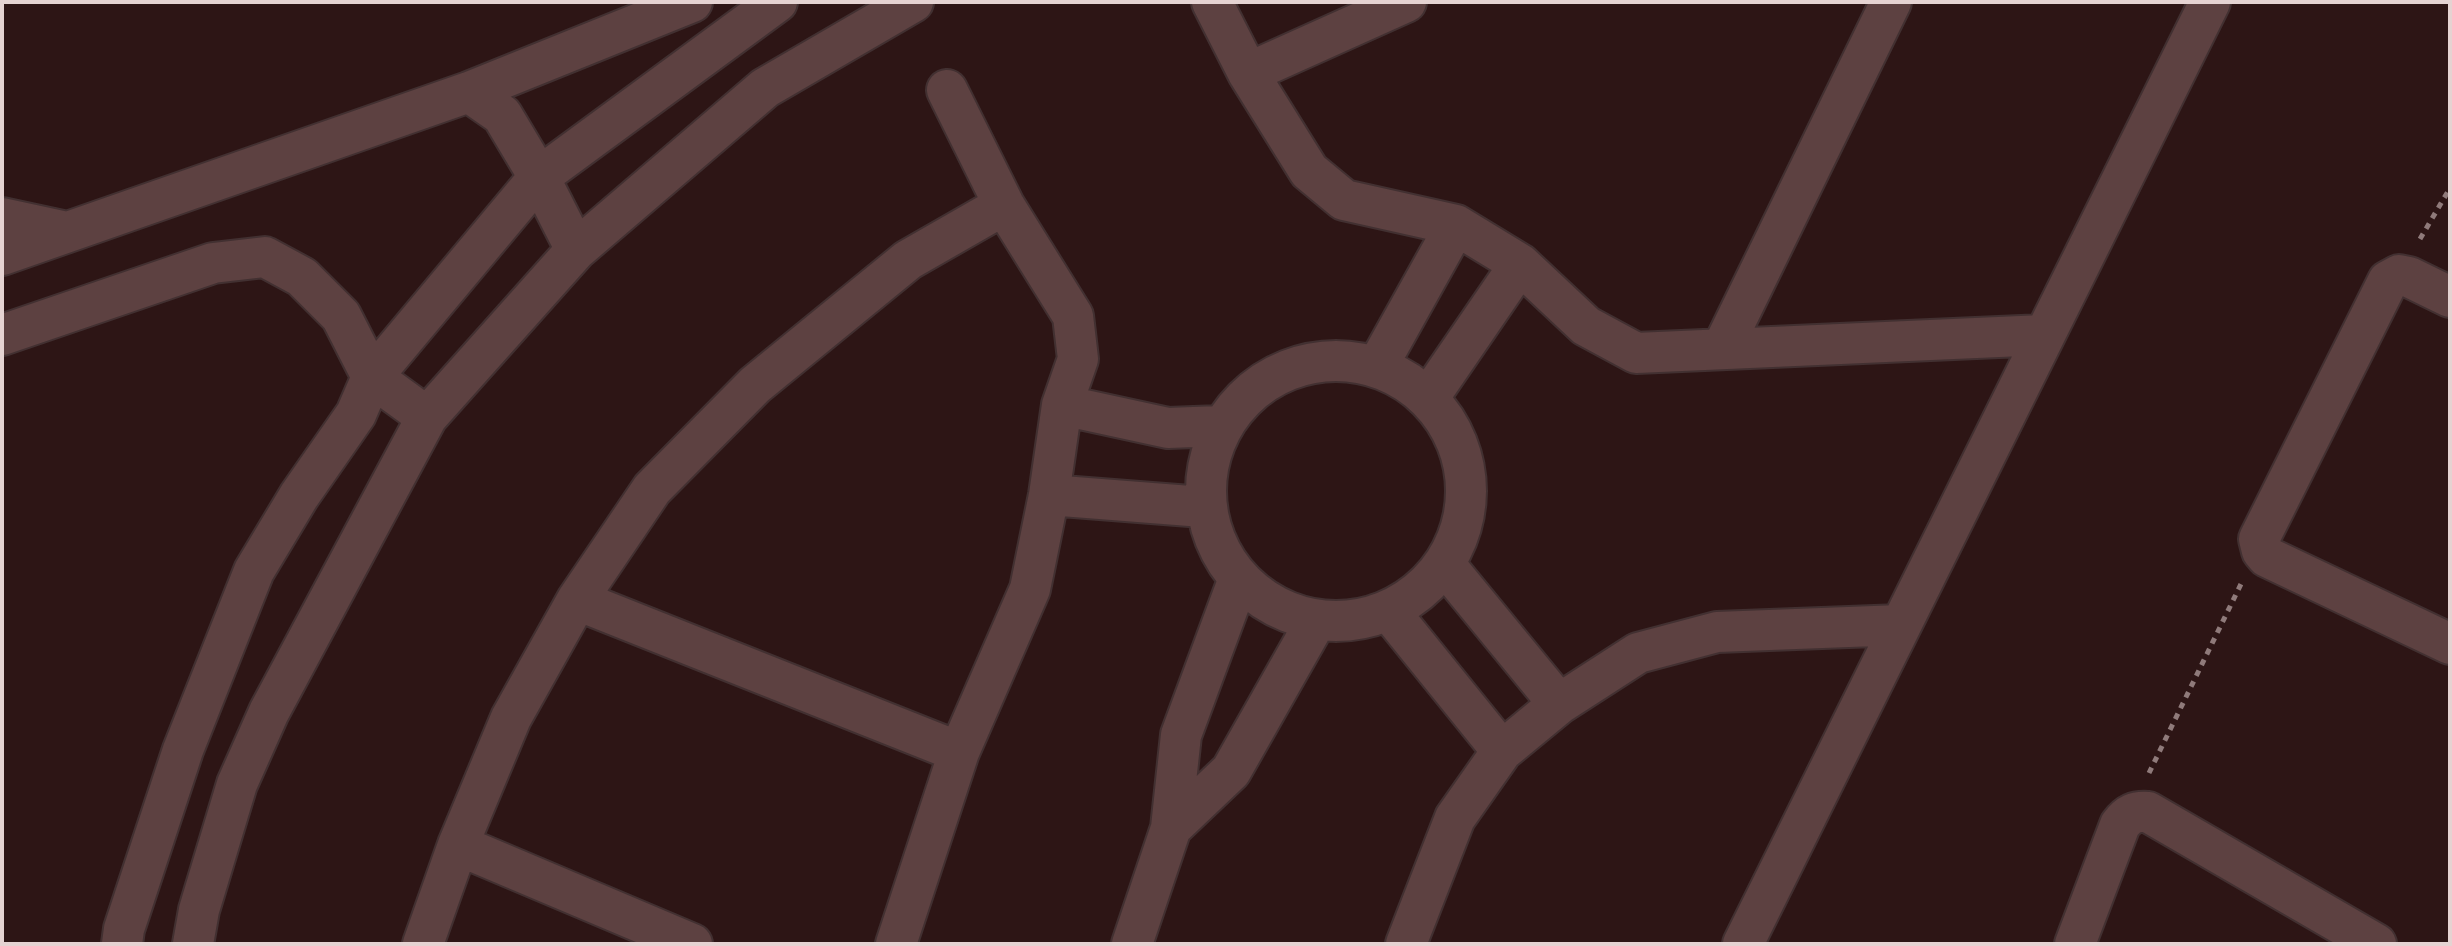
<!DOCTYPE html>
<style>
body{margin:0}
#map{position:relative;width:2452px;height:946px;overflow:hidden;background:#2d1515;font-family:"Times New Roman",serif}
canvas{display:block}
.frame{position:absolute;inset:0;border:4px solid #e5d3d2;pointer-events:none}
</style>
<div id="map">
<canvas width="2452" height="946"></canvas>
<div class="frame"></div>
</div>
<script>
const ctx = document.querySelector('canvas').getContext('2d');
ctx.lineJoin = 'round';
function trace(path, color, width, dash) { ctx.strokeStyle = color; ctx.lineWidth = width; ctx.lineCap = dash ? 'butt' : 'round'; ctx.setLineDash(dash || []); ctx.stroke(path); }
const path = new Path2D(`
 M2420,239L2450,188
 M2149,773L2241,584`);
const street = new Path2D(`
 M1212,2L1248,73L1309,171L1344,200L1456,225L1520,264L1586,326L1636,353L2044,335
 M1248,73L1406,2
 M469,92L502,115L539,177L576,250
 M2,218L67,232
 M2,255L469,92L692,2
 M2450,297L2409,277L2399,275L2388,281L2259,539L2262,551L2267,557L2450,644
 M2,335L213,263L265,257L302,277L341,316L372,377L356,414L299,496L254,571L183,750L124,929L122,944
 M1722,349L1891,2
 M1206 491a130 130 0 1 1 260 0a130 130 0 1 1-260 0Z
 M1378,365L1456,225
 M1429,397L1520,264
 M1062,405L1168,428L1220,426
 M427,417L372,377L539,177L777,2
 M1049,495L1203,507
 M1445,565L1559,704
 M577,600L959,752
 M1389,611L1502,751
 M1171,828L1231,771L1316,621
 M458,845L692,944
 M193,944L199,910L237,784L269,712L427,417L576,250L765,88L913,2
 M423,944L458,845L511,718L577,600L652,489L755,385L908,260L1004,205
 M896,944L959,752L1030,589L1049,495L1062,405L1078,359L1073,316L1004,205L947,90
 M1132,944L1171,828L1181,735L1238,581
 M1406,944L1455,818L1502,751L1559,704L1638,653L1717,632L1901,625
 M1743,944L2210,2
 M2075,944L2120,825C2128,814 2135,811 2148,812L2376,944`);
trace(street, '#423031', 44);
trace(path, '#8f7a7a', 5, [6, 6]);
trace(street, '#5d4141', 40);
</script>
